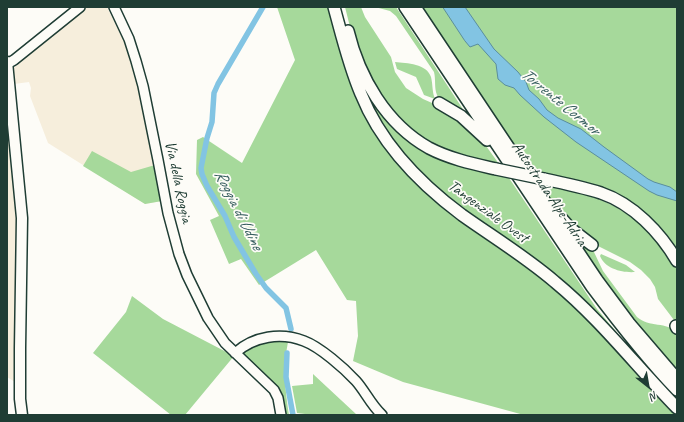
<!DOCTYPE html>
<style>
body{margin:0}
#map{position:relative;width:684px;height:422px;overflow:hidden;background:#fdfcf7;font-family:Caveat,sans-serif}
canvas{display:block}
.frame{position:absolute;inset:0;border:8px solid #1f3d34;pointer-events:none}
.north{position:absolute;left:628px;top:366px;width:40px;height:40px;-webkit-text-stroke:3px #fdfcf7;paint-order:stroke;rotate:149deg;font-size:11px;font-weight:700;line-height:16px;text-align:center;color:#1f3d34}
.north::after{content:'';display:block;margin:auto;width:14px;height:18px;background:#1f3d34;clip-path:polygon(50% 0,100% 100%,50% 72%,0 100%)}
</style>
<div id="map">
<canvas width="684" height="422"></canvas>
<div class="frame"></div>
<div class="north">N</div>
</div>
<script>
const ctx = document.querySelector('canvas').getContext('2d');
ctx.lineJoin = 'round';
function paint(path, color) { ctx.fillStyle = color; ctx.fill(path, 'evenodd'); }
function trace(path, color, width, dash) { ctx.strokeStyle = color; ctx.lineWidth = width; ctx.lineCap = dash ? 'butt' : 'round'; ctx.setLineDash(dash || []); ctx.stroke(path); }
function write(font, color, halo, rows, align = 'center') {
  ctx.font = font + ' Caveat,sans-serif'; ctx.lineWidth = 3.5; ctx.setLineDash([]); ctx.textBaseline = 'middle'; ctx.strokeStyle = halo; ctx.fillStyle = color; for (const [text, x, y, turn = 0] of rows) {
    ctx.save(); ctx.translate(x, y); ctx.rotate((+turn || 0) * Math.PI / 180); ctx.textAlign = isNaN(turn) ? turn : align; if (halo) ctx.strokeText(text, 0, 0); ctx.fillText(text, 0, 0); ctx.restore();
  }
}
const built = new Path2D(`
 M86,7H97L98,8L107,7L130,54L141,101L162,201L145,204L48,143L30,96L31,88L29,82L14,84L12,69Z
 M7,96L16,196L17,245L15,382L7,377Z`);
const green = new Path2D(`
 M277,7H330C339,40 346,78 361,108C398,183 461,218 525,266C541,277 555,290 569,302C578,310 585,318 593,326C621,355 646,387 675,415H524L403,382L353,361L358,336L356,301L347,300L316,250L259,285L241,259L229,264L210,220L219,216L196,174L197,140L203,137L242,163L295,60Z
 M345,7H361L365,17L391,57L395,72L406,88L423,99L448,110L481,139L502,168L481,164L420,140L380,98L353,39Z
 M375,7H396L470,120C462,115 440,103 437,95C434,88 436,80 434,72L396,16L390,11Z
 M422,7H677V251L643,214L534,173L461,68L451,50Z
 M347,40L384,114L462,166L509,178L597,309L658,381L593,314L425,180L385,132L363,91Z
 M395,62C407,63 427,64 431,77C433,85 432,92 435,99L424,95L416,77L397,69Z
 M92,151L131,172L155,165L162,201L145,204L83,166Z
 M539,183C590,193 631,205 663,249C668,255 676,264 677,272C678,277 677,283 677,287C677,300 677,312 677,324L658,299L655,287L650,279L641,270L630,262L592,243L562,216Z
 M573,236L593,250L603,271L637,317C649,328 667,321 677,333V372L644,334L612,293Z
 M601,254L626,265L635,272C623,273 605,269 600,256Z
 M132,296L163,319L234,356L185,415H171L93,353L126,312Z
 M279,340L288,342C283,366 285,391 289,415H284L281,403L241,354L262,341Z
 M313,374L356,414L358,415H313L297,413L292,386L313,384Z`);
const water = new Path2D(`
 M443,7H465L494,49L518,72L526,82L529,90L539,99L547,110L558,118L581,129L604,147L648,179L654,182L670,187L677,192V201L657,195L649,191L576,142L544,117L520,95L514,88L505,85L498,79L496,64L478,44L470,47L465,41Z`);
const canal = new Path2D(`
 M263,7L218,84L214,93L212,122L207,138L201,168L202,174L207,186L225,216L234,237L256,274L266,288L286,308L291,329
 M287,353L286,377L293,415`);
const secondary = new Path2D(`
 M114,7L129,39L136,61L143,86L158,160L168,213L179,254L187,275L208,318L225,343L274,390L278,398L281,415
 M7,64L14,60L80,7
 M235,353C254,336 281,332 304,341C320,347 344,368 356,381C365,391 371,405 382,415`);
const primary = new Path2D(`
 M7,62L22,218L20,348V399L22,415`);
const highway = new Path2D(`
 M334,7C342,36 349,66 361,94C381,144 419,183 462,215C493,237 526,257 555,282C600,319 636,366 677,408
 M405,7L592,287C619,323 646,358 677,390
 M415,7L597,280L629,323L677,379
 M348,31C359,77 386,124 429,148C450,159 474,164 496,169
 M439,103L461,116L487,140
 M544,179C563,183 582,187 601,193C633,204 660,232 677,261
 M562,219L570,228L592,245
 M676,326L677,328`);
const highwayBridge = new Path2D(`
 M496,169L544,179`);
const streetNames = [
 ["Via della Roggia",178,182,78],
 ["Autostrada Alpe-Adria",549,194,56],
 ["Tangenziale Ovest",488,212,36]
];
const waterNames = [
 ["Torrente Cormor",560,102,39],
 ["Roggia di Udine",238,210,63]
];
paint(built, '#f6eedc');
paint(green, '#a6d99b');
paint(water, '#82c4e3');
trace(water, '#5a8e9d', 1);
trace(canal, '#82c4e3', 5.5);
trace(secondary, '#1f3d34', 12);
trace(primary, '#1f3d34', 13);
trace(highway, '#1f3d34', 14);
trace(secondary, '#fdfcf7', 9);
trace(primary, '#fdfcf7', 10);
trace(highway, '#fdfcf7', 11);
trace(highwayBridge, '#1f3d34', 14, []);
trace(highwayBridge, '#fdfcf7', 11);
write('16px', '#1f3d34', '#fdfcf7', streetNames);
write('italic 17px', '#385f60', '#fdfcf7', waterNames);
</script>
